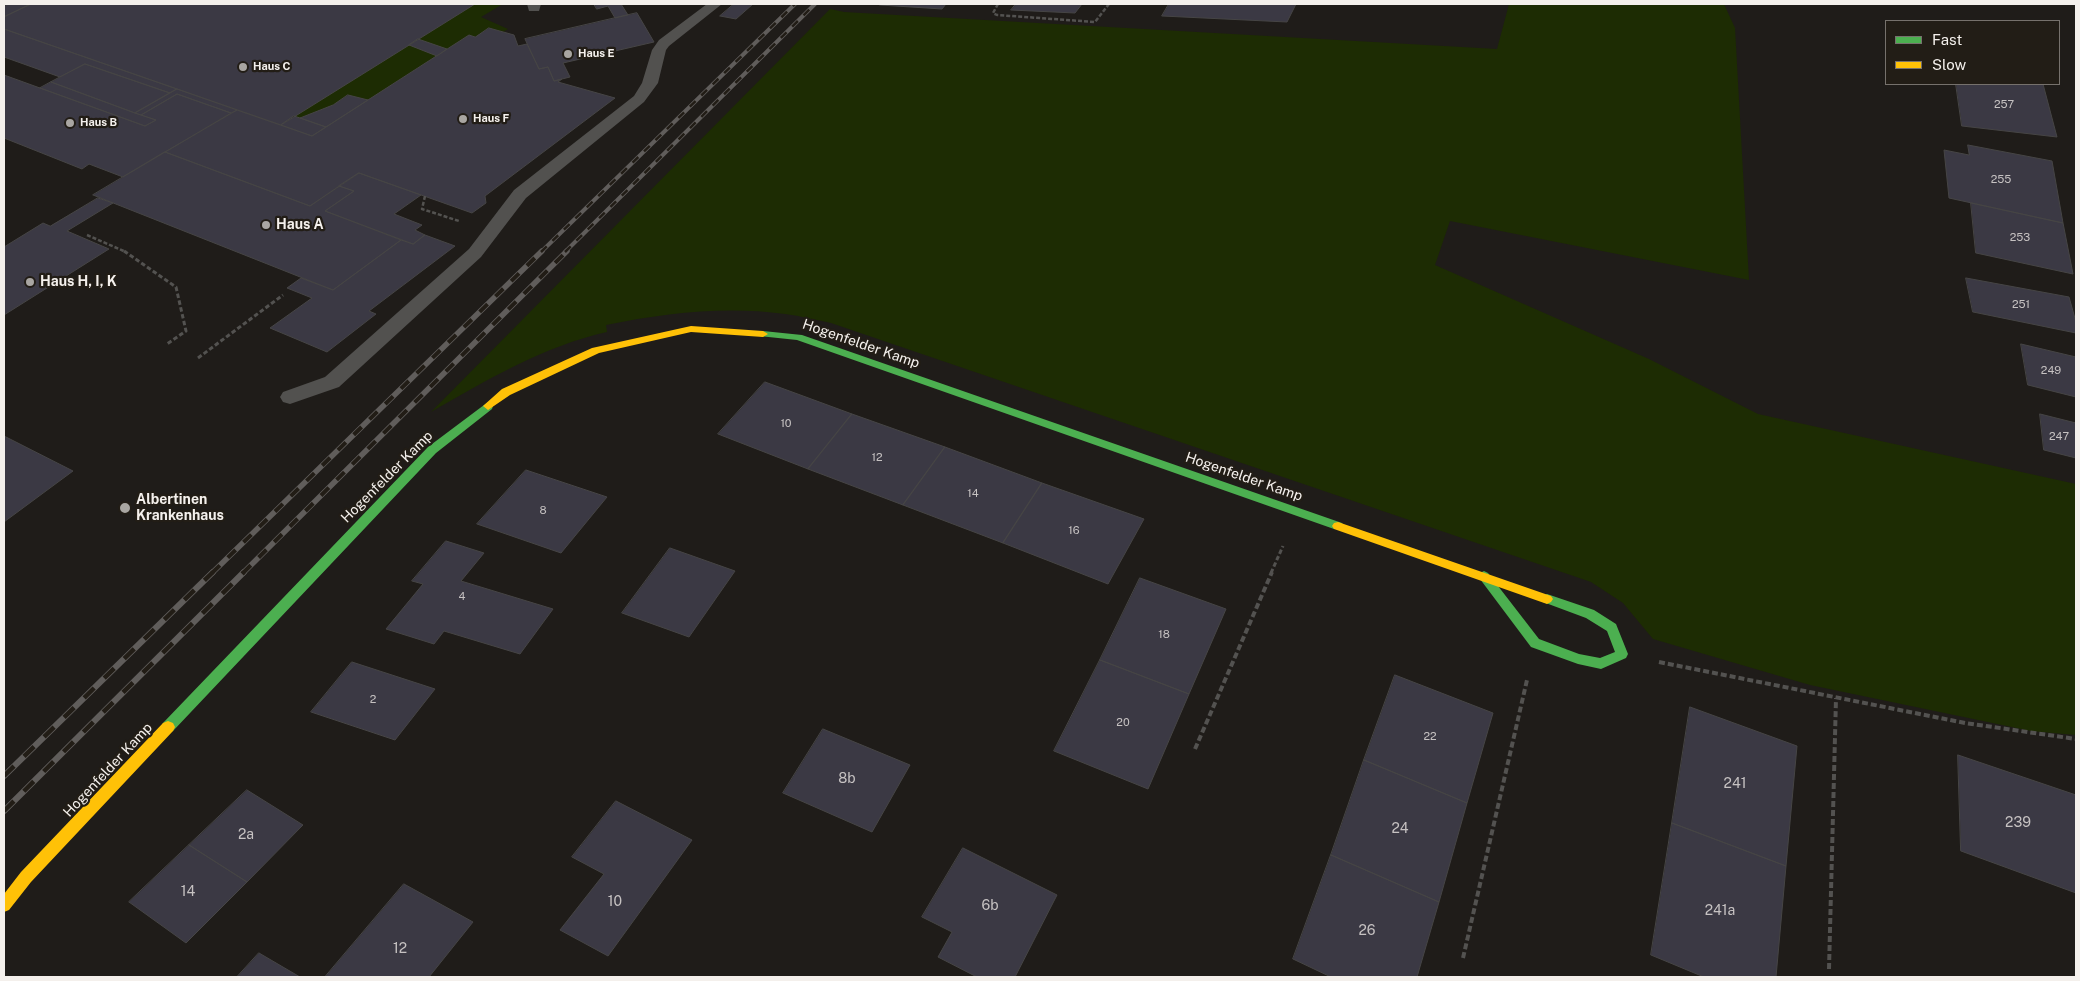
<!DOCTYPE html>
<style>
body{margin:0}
#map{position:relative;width:2080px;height:981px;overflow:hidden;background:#1f1c19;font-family:"Public Sans",sans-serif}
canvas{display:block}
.frame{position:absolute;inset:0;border:5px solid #f4f0ec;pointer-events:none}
.legend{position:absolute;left:1885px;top:20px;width:175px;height:65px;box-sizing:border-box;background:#221d16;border:1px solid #76716c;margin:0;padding:6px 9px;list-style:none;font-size:15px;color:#f4f0ec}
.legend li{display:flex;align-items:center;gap:10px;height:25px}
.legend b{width:25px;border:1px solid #76716c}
</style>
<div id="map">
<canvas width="2080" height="981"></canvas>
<div class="frame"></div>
<ul class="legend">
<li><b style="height:6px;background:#4caf50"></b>Fast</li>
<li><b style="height:6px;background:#ffc107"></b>Slow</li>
</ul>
</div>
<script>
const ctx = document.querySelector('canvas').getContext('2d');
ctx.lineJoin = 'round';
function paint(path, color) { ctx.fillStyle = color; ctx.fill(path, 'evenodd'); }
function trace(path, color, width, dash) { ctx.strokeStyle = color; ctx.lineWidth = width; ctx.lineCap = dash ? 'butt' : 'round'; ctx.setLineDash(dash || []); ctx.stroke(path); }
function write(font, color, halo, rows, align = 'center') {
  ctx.font = font + ' "Public Sans",sans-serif'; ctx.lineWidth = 4.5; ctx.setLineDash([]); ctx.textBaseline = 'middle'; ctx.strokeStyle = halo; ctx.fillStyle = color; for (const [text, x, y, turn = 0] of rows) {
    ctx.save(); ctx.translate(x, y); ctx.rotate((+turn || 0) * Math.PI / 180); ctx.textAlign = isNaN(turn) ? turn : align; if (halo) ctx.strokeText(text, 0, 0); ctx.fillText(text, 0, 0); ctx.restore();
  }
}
const green = new Path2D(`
 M475,4H503L481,17L508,29L503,32L489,28L475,37L469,35L368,100L348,95L333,105L300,118L294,116Z
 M1509,4H1724L1735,28L1749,280L1450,221L1435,265L1649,359L1758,414L2076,484V735L2031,731L1810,685L1653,639L1623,603L1591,582L831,323C816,320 801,316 785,314C725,306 666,313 606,325L607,332C544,346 487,380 431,412L830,9L844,12L1497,49Z`);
const building = new Path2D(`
 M9,4H31L4,17V6Z
 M31,4H475L281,125L4,29V17Z
 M594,4H621L628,15L615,18L608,6L597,9Z
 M734,4H753L736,19L720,16Z
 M882,4H946L942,9L880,5Z
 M1016,4H1082L1075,13L1011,10Z
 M1169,4H1296L1287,22L1162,16Z
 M637,13L654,42L563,63L570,77L554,81L548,67L539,69L525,39Z
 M489,28L514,35L518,46L527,44L539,69L548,67L554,81L562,79L558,82L615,98L485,196L486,203L472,213L359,173L310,206L165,152L237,110L312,136L469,35L475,37Z
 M4,29L177,89L170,93L85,64L60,77L4,57Z
 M418,39L447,49L437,56L409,45Z
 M85,64L170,93L135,113L51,82Z
 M4,75L145,126L156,120L141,115L177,94L231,113L123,177L89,164L82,169L4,138Z
 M51,82L135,113L156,120L145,126L40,88Z
 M1956,84H2043L2057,137L1962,126Z
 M177,89L237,110L231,113L177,94L141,115L135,113Z
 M348,95L368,100L326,127L300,118L333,105Z
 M294,116L300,118L326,127L312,136L281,125Z
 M1968,145L2052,161L2063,223L1949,198L1944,150L1969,155Z
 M165,152L310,206L339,186L354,191L325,211L401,240L333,290L93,195Z
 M359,173L421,195L394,214L422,225L415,230L425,235L413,244L325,211L354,191L339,186Z
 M98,198L113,203L67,231L109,249L4,315V247L43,223L50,226Z
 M1971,203L2063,223L2073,274L1976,253Z
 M425,235L455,246L369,311L376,314L327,352L270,328L312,298L287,288L301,278L333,290L401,240L413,244Z
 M1966,278L2069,297L2076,322V333L1973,312Z
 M2021,344L2076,357V397L2028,385Z
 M765,382L852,414L808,469L718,434Z
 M852,414L945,447L903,505L808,469Z
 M2040,414L2076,423V458L2044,450Z
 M4,436L73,471L4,522Z
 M945,447L1042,483L1003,543L903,505Z
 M526,470L607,497L561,553L477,524Z
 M1042,483L1144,519L1108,584L1003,543Z
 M446,541L484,553L461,581L553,609L520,654L444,631L434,644L386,629L423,584L412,581Z
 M670,548L735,571L689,637L622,613Z
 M1140,578L1226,609L1189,694L1100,660Z
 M1100,660L1189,694L1148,789L1054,751Z
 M352,662L435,689L395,740L311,712Z
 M1395,675L1493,713L1467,803L1364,760Z
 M1690,707L1797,746L1786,866L1672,823Z
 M823,729L910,765L872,832L783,793Z
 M1958,755L2076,795V893L1961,851Z
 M1364,760L1467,803L1439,902L1331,855Z
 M247,790L303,825L247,882L189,845Z
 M616,801L692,840L608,956L560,930L604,874L572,857Z
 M1672,823L1786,866L1776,977H1704L1651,955Z
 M189,845L247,882L186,943L129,902Z
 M963,848L1057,895L1015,977H977L938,957L952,932L922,917Z
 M1331,855L1439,902L1417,977H1331L1293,959Z
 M404,884L473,922L429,977H325Z
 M259,953L300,977H237Z`);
const pathFar2 = new Path2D(`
 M998,4L993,13L997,15L1095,22L1109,4
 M425,196L422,209L459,221
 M87,235L126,252`);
const pathFar1 = new Path2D(`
 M124,251L176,287L186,331L167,344
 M198,358L283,295
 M1271,573L1283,546`);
const path = new Path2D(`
 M1659,662L1965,723L2076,739
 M1195,749L1272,572
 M1463,958L1527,680
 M1829,969L1836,698`);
const lane = new Path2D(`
 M527,4H541L539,11H529Z
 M707,4H722L669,46L666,50L658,83L644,102L526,198L481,257L339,387L290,404L283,402L280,397L283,392L325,377L469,249L514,190L634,96L642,83L652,50L659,40Z`);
const fast = new Path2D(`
 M763,331L802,335L1342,523L1344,526L1342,529H1334L797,340L759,336L758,334L759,332Z
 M488,402L493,406L492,409L436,453L173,731L168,733L163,731L161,727L163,723L428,447Z
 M1484,571L1488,573L1539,639L1579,654L1600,658L1615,652L1607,631L1586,618L1543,602L1541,599L1543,596L1547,594L1594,610L1616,624L1628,654L1626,658L1601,669L1578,664L1531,647L1480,579L1478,576L1480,573Z`);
const slow = new Path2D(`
 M691,326L763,331L768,334L763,337L691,332L599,353L510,395L488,410L483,406L502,389L592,348Z
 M1338,522L1551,596L1553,599L1551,602L1547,604L1334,529L1332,526L1334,523Z
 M168,721L173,723L175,727L173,731L31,882L9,910L4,912V894L21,872L163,723Z`);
const railFar2 = new Path2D(`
 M541,252L795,4
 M565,252L815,4`);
const railFar1 = new Path2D(`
 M212,573L542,251
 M243,573L567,251`);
const rail = new Path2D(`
 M4,776L213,572
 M4,811L244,572`);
const markers = [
 [568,54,5,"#a9a6a2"],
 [243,67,5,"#a9a6a2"],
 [463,119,5,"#a9a6a2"],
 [70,123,5,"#a9a6a2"],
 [266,225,5,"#a9a6a2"],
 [30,282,5,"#a9a6a2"],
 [125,508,6,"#a9a6a2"]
];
const farPoinames = [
 ["Haus E",578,54],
 ["Haus C",253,67],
 ["Haus F",473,119],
 ["Haus B",80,123]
];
const numberNames = [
 ["257",2004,105],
 ["255",2001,180],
 ["253",2020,238],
 ["251",2021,305],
 ["249",2051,371],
 ["10",786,424],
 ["247",2059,437],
 ["12",877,458],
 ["14",973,494],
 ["8",543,511],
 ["16",1074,531],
 ["4",462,597],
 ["18",1164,635],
 ["2",373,700],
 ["20",1123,723],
 ["22",1430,737]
];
const poiNames = [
 ["Haus A",276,225],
 ["Haus H, I, K",40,282],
 ["Albertinen",136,500],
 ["Krankenhaus",136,516]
];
const streetNames = [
 ["Hogenfelder Kamp",861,344,19],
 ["Hogenfelder Kamp",387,477,-45],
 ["Hogenfelder Kamp",1244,477,19],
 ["Hogenfelder Kamp",108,770,-47]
];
const nearNumbernames = [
 ["8b",847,779],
 ["241",1735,784],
 ["239",2018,823],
 ["24",1400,829],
 ["2a",246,835],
 ["14",188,892],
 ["10",615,902],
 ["6b",990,906],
 ["241a",1720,911],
 ["26",1367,931],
 ["12",400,949]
];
paint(green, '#1d2c03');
paint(building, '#3b3944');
trace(building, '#464545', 1);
trace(pathFar2, '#535250', 2.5, [4, 2]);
trace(pathFar1, '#535250', 3, [4.5, 2.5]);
trace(path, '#535250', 4, [6, 3]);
paint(lane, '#52514f');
paint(fast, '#4caf50');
paint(slow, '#ffc107');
trace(railFar2, '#605d5b', 4);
trace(railFar1, '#605d5b', 5.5);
trace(rail, '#605d5b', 6);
trace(railFar2, '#221d16', 2.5, [8]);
trace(railFar1, '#221d16', 4, [11]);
trace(rail, '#221d16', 4.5, [14]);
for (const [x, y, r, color] of markers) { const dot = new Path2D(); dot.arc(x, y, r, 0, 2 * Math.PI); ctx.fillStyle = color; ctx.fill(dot); trace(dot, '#221d16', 2); }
write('bold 11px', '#f4f0ec', '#221d16', farPoinames, 'left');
write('11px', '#c6c2c2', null, numberNames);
write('bold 14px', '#f4f0ec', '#221d16', poiNames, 'left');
write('14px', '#f4f0ec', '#221d16', streetNames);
write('14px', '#c6c2c2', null, nearNumbernames);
</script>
